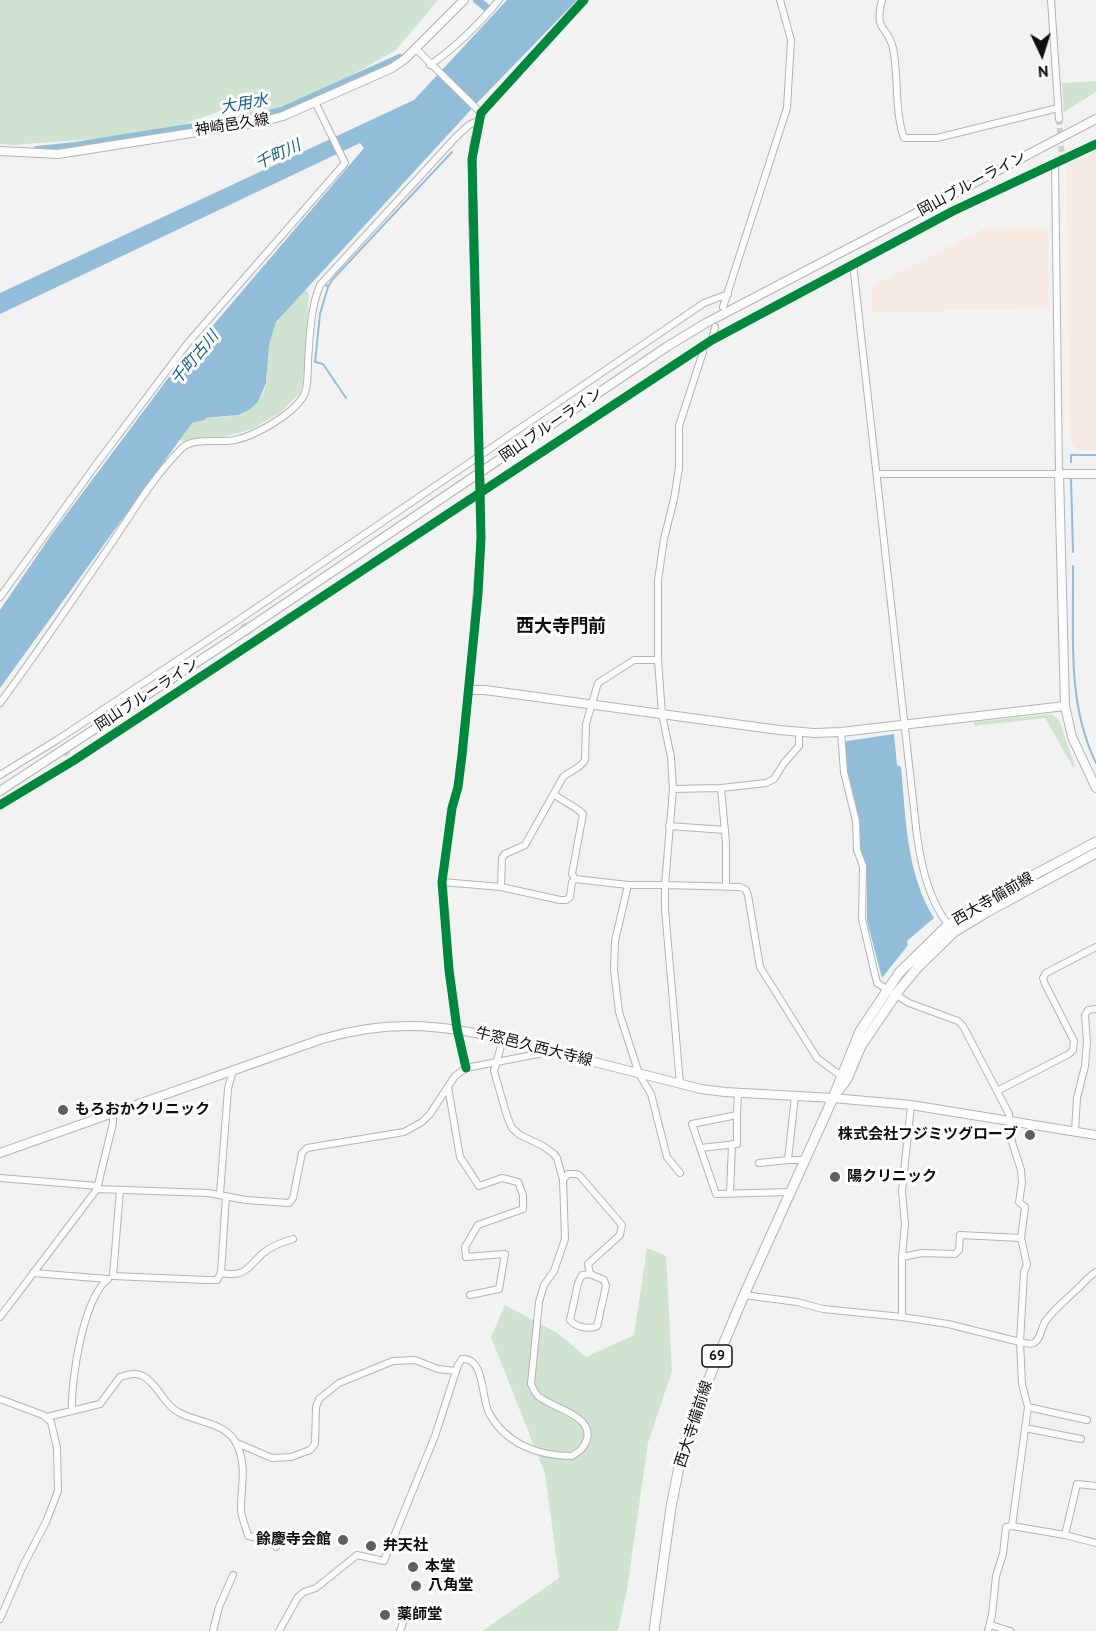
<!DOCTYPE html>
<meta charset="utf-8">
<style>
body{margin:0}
#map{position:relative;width:1096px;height:1631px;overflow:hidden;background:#f3f2f3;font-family:"PT Sans",sans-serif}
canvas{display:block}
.north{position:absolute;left:1012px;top:24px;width:60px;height:60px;-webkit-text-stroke:4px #fff;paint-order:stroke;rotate:176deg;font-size:16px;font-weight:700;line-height:24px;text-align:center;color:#0f0e0f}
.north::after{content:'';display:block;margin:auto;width:21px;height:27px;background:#0f0e0f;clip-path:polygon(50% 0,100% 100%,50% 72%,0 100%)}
</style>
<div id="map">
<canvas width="1096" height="1631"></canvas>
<div class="north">N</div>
</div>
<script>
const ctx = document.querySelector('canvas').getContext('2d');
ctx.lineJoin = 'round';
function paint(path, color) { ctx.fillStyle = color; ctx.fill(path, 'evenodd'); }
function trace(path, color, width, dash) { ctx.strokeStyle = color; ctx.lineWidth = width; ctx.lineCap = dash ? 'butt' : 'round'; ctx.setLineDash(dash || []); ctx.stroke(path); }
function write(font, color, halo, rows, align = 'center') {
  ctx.font = font + ' "PT Sans","Noto Sans JP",sans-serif'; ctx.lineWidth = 6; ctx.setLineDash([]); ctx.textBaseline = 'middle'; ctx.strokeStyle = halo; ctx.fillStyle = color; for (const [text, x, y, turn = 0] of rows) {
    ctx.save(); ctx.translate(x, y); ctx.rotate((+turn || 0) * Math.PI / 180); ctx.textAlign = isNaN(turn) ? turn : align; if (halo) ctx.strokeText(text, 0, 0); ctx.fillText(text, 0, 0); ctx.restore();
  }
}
const industrial = new Path2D(`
 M1096,151V451H1079L1070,442L1067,165Z
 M1048,227V309L872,312L871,287L985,228Z`);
const green = new Path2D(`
 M0,0H438L396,50L345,79L282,107L254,115L220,111L177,127L105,138L13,145L0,144Z
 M1096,81V92L1064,112L1062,83Z
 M305,290L309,293L305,369L301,392L281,412L251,430L222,437L191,439L184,442L179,439L192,423L205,420V418C235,417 262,415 267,378C268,372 266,366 267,360C267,348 270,336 275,325C281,312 296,301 305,290Z
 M1051,714L1059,720L1075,766L1073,767L1045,718L974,726V722Z
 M647,1248L666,1256L672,1371L648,1443L627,1590L618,1631H482L559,1578L545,1474L491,1337L505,1305L559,1334L586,1357L634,1335Z`);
const water = new Path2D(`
 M507,0H577L478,102L276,322L269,345L266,383L258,402L249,410L238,415L205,418V420L192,423L0,688V610L54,531L169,377L364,148L360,143L0,314V293L414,100Z
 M894,734L897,765L901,767C906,818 906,873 934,918L907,941L908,945L882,978L867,921V886L866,867L860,846V822L848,779L843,744L847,741Z`);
const stream = new Path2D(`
 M324,283L328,287L320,314L315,362L323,364L346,398
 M328,287L332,280L452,152
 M1071,462V455H1096
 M1071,477L1073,552
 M1073,566C1074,632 1066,702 1096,763`);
const canal = new Path2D(`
 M477,0L488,9
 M37,150L75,146L251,118L282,111L400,58`);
const minorTunnel = new Path2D(`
 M1059,119L1062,159
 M243,624L250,634
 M61,745L68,755`);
const minor = new Path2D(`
 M882,0C874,33 887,24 893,48C899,78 894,109 904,138H937L1058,108
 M1051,0L1059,119
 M415,48L481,113
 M430,65C456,47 479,24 499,0
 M853,264L917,836C922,869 929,901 950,927
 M723,307L787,108L791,40L780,0
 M712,340L715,327
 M480,464L472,216L473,147L481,113L584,0
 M877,474H1059L1055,163
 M0,597L98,462L187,344L345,163L315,102
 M0,703C38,652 73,599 109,547C132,513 153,477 182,448C194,437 219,443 235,440C255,436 296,413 305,393C308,384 308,370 308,361C310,335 310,310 320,285L456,137L469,125L480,120
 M841,732L844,772L856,821L857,850L863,866L862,919L877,983L909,1003L958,1021L963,1026L1009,1114L1012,1142L1021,1170L1022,1183L1019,1202L1025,1207L1021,1238L960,1235L959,1250L955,1254L922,1253L902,1257
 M0,775L57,740L240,619L704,303L728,294
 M721,788L726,843V887
 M673,789L721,788L766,783L774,779L784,763L799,746V732
 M554,794C563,802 574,805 583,814L572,874L575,879
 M0,805L73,761L712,340L953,211L1096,144
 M669,826L725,830
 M442,882L501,887L560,900H566L570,897L572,882L575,879L628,885H665L740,887L746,890L748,895L760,967L817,1058L841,1076
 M628,885L615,941L614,970L619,1012L639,1074L651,1094L667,1157L680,1173
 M501,887L502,858L505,854L525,845L563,777C570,771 581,768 585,760L586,724L598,683L634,660H658
 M466,1068L457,1029L449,970L442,882L452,808L458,787L469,690L481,538V480
 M680,1084L665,909V885L673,789L671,757L662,714L658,660V580L664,539L674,499L679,468V426L703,352L702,346
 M448,1087L460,1157L479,1186L502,1178L518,1182L523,1195V1209L478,1225L465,1247L466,1257L505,1254L499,1289L470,1295
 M997,1091L1069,1054L1073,1050L1074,1041L1045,984L1043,978L1046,973L1096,947
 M738,1093L737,1115L692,1124L716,1194L790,1192
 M795,1096L788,1160H805
 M911,1105L902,1191L905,1224L902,1257V1317L948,1324L1020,1342L1022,1384L1028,1407L1012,1526L1006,1527L1003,1554L996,1576L992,1615L988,1631
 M113,1112V1123L97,1189L208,1193L246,1200L289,1203L293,1198L302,1153L307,1148L404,1132L422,1122L430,1114L455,1076L466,1068L548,1052
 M1075,1131L1077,1098L1085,1066L1087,1042L1085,1015L1088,1010L1096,1009
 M700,1148L737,1144V1115
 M759,1163L788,1160
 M0,1178L98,1186
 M563,1180L568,1174H577L580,1176L622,1225L620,1235L588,1264L590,1274L582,1275L578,1283L570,1320C575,1327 590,1330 597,1326L598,1322L606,1286L604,1280L590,1274
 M120,1190L113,1276L206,1280H217L221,1273
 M730,1193L732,1144
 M220,1194L228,1089L233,1070
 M226,1196L221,1273C246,1277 246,1269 262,1254C270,1247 282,1242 293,1239
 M1021,1238L1027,1265L1024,1272L1020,1342C1025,1343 1030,1345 1034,1343C1041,1339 1041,1328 1045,1322C1053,1310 1065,1301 1075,1291C1083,1285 1087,1277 1096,1272
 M33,1273L108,1279
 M744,1295L797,1302L823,1309L902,1317
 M0,1317L97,1189
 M0,1399L43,1415L51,1422L57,1448L58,1491L46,1522L23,1566L0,1619
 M1028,1407L1087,1420
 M72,1410C71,1379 83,1299 108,1279
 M47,1417L100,1404L120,1377C128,1375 135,1372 143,1376C158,1384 163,1404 178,1412C197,1423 227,1422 237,1445C247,1466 241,1486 241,1509C241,1517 246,1527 248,1536L269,1540L276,1547
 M1025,1428L1081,1439
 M237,1443L272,1458L291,1457L310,1450L315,1444L316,1407L319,1399L339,1383L393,1361L415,1360L438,1369L456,1371
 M1012,1526L1065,1535L1096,1543
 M1065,1535L1077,1484L1096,1486
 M991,1625L1010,1631
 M213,1631L219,1607L233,1575
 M279,1631L298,1597L304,1592L316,1588L357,1555L384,1561L435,1436L458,1365L462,1359C485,1357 481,1398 489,1413C506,1444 538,1456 572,1456C580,1451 584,1448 587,1439C593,1415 552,1408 538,1396C535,1393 533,1388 531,1384L539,1302L544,1285L554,1271L565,1239L563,1180L557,1158L554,1154L543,1146L520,1135L512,1128L507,1116L494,1071L503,1039
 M400,1631L408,1608`);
const tertiary = new Path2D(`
 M1096,474H1059L1065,706L1072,737L1096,788
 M469,690H485L779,730L814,733L841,732L1065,706
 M833,1098L911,1105L1096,1135`);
const secondary = new Path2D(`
 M0,151L58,154L261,122L283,116L392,68L405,59L464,0
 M0,791L234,638L668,346L706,323L1096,119
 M0,1153L322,1039C413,1012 475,1032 563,1054C609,1066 655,1077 701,1089L725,1092L833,1098`);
const primary = new Path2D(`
 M838,1091L847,1079L861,1046L899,990L918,967L954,932L987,912L1096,853
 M654,1631L671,1507L680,1462L694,1414L744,1295L833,1098L860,1031L899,973L948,925L1002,892L1096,842`);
const cycleway = new Path2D(`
 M0,805L73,761L712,340L953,211L1096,144
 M466,1068L457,1029L449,970L442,882L452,808L458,787L462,755L478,594L481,538L472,159L481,113L584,0`);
const markers = [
 [63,1110,6,"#5f5e5f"],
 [1030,1135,6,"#5f5e5f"],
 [835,1177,6,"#5f5e5f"],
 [343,1540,6,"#5f5e5f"],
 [371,1546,6,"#5f5e5f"],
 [413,1567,6,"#5f5e5f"],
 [416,1586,6,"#5f5e5f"],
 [385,1615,6,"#5f5e5f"]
];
const shields = [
 [717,1356,30]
];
const shieldNames = [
 ["69",717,1356]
];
const streetNames = [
 ["神崎邑久線",232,125,-9],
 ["岡山ブルーライン",972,184,-28],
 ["岡山ブルーライン",551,425,-34],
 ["岡山ブルーライン",147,695,-33],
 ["西大寺備前線",993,899,-30],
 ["牛窓邑久西大寺線",534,1047,14],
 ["西大寺備前線",694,1424,-72]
];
const poiNames = [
 ["もろおかクリニック",75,1110],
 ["株式会社フジミツグローブ",1018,1135,"right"],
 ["陽クリニック",847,1177],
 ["餘慶寺会館",331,1540,"right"],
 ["弁天社",383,1546],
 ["本堂",425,1567],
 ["八角堂",428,1586],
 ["薬師堂",397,1615]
];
const waterNames = [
 ["大用水",244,104,-10],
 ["千町川",278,155,-25],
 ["千町古川",195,358,-50]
];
const quarterNames = [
 ["西大寺門前",561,627]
];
paint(industrial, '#f6ebe2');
paint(green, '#d0e3d1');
paint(water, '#92bdd9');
trace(stream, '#92bdd9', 2);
trace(canal, '#92bdd9', 8);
trace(minorTunnel, '#d1d0d1', 6, [6, 3]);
trace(minor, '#b4b3b4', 8);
trace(tertiary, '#b4b3b4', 10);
trace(secondary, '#b4b3b4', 10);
trace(primary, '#b4b3b4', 11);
trace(minor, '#fdfdfd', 6);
trace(tertiary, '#fdfdfd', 8);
trace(secondary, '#fdfdfd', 8);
trace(primary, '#fdfdfd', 9);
trace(cycleway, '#00873e', 9);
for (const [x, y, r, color] of markers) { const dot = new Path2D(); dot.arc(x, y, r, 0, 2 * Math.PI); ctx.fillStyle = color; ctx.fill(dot); trace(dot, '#fff', 2); }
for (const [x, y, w] of shields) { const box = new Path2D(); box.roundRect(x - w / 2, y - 11, w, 22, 4.5); ctx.fillStyle = '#fff'; ctx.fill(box); trace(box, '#0f0e0f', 1.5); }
write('bold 14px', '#0f0e0f', null, shieldNames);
write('15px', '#0f0e0f', '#fff', streetNames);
write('bold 15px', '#0f0e0f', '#fff', poiNames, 'left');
write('italic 16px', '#155e85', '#fff', waterNames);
write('bold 18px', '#0f0e0f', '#fff', quarterNames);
</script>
